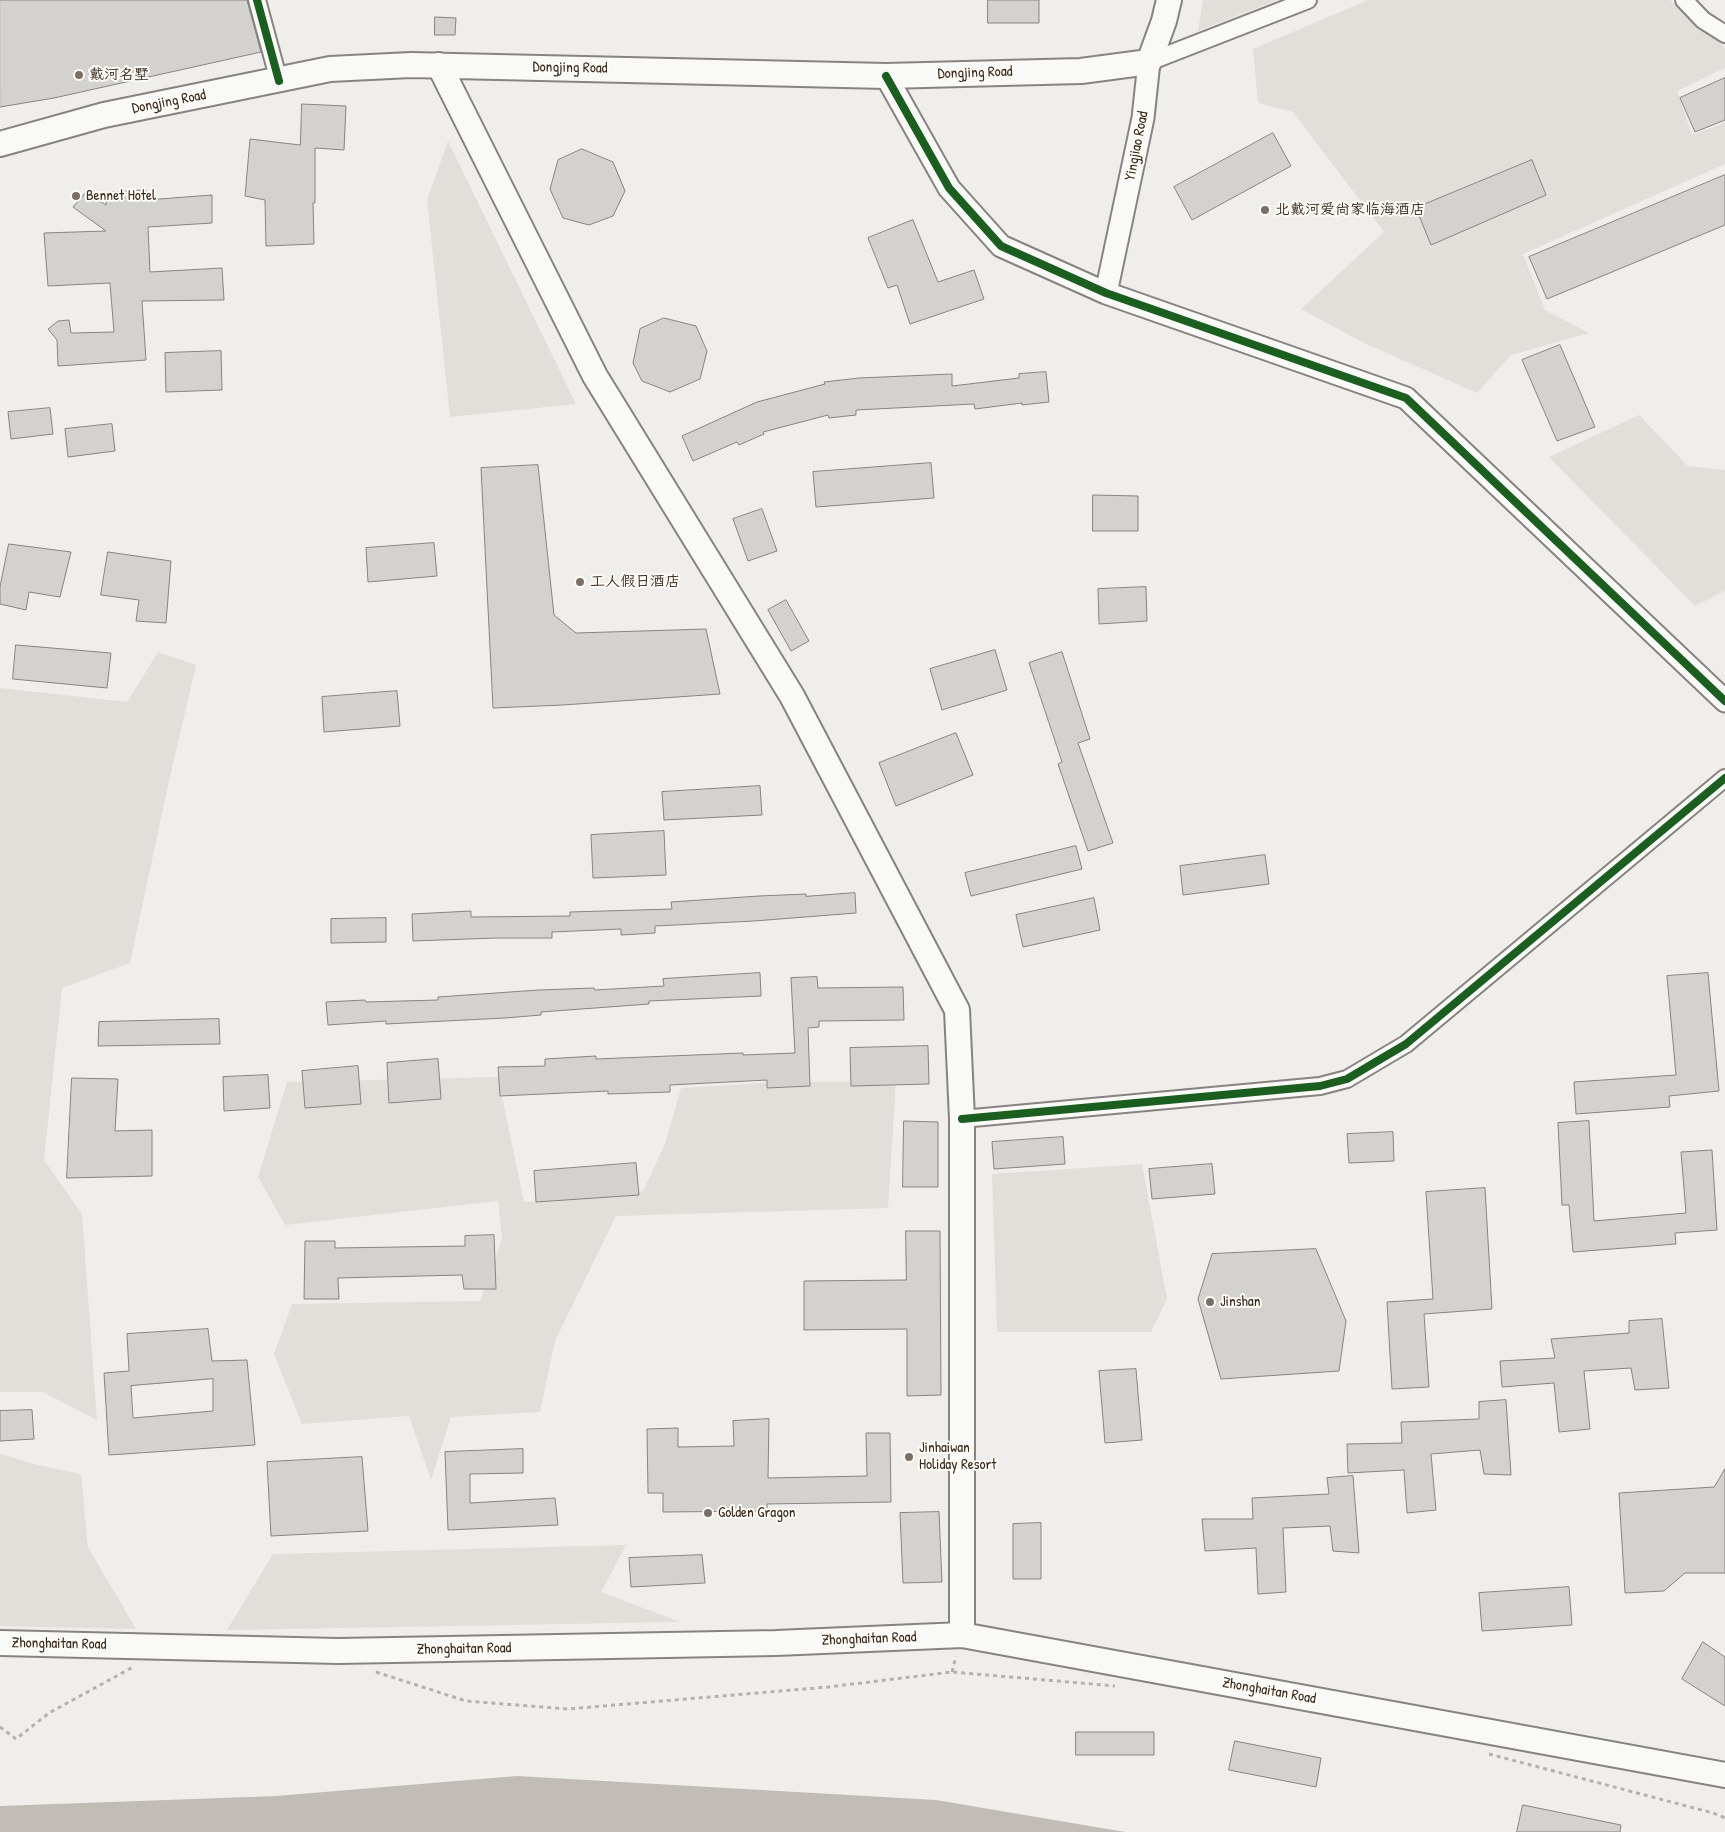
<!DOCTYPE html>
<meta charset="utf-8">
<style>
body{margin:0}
canvas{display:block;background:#f0eeeb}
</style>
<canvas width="1725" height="1832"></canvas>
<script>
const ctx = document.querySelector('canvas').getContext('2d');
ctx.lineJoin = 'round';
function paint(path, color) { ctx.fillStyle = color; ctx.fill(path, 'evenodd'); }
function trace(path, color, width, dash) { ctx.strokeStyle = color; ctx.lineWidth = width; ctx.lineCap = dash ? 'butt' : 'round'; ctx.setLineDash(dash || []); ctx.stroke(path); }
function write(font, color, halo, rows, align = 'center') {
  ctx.font = font + ' "Patrick Hand","LXGW WenKai TC",sans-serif'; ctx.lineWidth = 4; ctx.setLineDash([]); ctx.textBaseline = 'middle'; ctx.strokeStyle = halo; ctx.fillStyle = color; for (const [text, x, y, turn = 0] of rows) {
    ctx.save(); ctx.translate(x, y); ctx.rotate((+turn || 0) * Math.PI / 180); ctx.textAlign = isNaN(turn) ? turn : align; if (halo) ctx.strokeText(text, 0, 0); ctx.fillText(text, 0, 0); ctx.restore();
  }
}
const green = new Path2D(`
 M1203,0H1277L1198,31Z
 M1368,0H1670L1725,48V68L1677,91L1692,135L1725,123V164L1523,254L1545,310L1589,333L1511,355L1477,393L1364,343L1301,309L1384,232L1293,112L1258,103L1253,49Z
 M448,141L576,404L450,417L427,200Z
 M1639,415L1688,466L1725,470V591L1695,606L1549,457Z
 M158,652L196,665L169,781L130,963L62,988L44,1160L82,1214L97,1420L43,1392H0V688L127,702Z
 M498,1077L524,1202L643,1191L665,1144L681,1088L781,1082L896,1081L888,1208L616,1216L555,1341L540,1412L451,1417L431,1480L409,1416L302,1424L274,1354L292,1304L480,1301L502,1239L498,1201L285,1225L258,1177L287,1082Z
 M1142,1164L1167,1299L1151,1332H997L992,1174Z
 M0,1454L38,1465L81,1474L88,1547L136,1629L0,1626Z
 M626,1545L601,1592L680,1622L227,1630L273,1554Z`);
const water = new Path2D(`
 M517,1776L936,1800L1125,1832H0V1806L276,1796Z`);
const building = new Path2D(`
 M0,0H247L261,52L54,98L0,107Z
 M988,0H1039V23H988Z
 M435,17L456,18L455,35H435Z
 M1725,78V120L1695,132L1680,98Z
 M302,104L346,106L344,150L315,148V203H313L314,244L266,246L265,200L245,196L250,139L300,145Z
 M1273,133L1291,166L1192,220L1174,187Z
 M582,149L613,162L625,191L613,216L589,225L563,218L550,189L558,160Z
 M1532,160L1546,195L1431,245L1416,208Z
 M1725,175V225L1547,299L1529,257Z
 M146,190V200L212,195V223L148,227L150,272L222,268L224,300L142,301L146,360L58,366L57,340L48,329L58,321L69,320L71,333L114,332L110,283L48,286L44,233L106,231L73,207L86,192L106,205L107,193Z
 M913,220L938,282L974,270L984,299L910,324L897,285L888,288L868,238Z
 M664,318L696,326L707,351L700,379L670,392L642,381L633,363L640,329Z
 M1560,345L1595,427L1557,441L1522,360Z
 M221,351L222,390L166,392L165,353Z
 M1046,372L1049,402L1022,405V403L975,409L974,404L856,410V415L829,418L828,415L763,432L764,434L739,445L737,442L693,461L682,436L757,402L825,384L824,382L859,378L952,374V386L1019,378V374Z
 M50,408L53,434L11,439L8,412Z
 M112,424L115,451L68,457L65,429Z
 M931,463L934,498L816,507L813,472Z
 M538,465L554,615L576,633L706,629L720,694L563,705L493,708L481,468Z
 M1093,495L1138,496V531H1093Z
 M762,509L777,551L748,561L733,519Z
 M434,543L437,576L368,582L366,548Z
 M9,544L71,552L60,597L29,592L26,610L0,604V587Z
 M108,552L171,561L166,623L136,621L139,600L101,595Z
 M1146,587L1147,621L1099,624L1098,589Z
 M786,600L809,641L791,651L768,610Z
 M16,645L111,653L107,688L13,679Z
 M995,650L1007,690L942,710L930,669Z
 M1062,652L1090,739L1078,743L1113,843L1088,851L1058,764L1062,762L1029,663Z
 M397,691L400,726L324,732L322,697Z
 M956,733L973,775L896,806L879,763Z
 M760,786L762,815L664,820L662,792Z
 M664,831L666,875L593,878L591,835Z
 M1076,846L1082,869L971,896L965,873Z
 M1265,855L1269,884L1183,895L1180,866Z
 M855,893L856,913L754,921L655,926V933L621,935V929L552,932V938H496L413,941L412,914L471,911V917L570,916V912L672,909L671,902L759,896L806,894V896Z
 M1094,898L1100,930L1023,947L1016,915Z
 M386,918V942L331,943V919Z
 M760,973L761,996L649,1001V1004L541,1012V1015L505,1018L386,1024V1021L328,1025L326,1002L365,1000L366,1002L438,1000V997L539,990L594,988L595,990L664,986L663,979Z
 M1708,973L1719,1091L1669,1096L1670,1107L1576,1114L1574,1082L1676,1075L1667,976Z
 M817,977L818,988L903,987L904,1020L819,1021V1027L808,1028L810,1086L767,1088V1080L670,1085V1092L608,1094V1091L500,1096L498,1067L545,1066V1059L596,1056V1059L743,1053V1055L795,1053L791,978Z
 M219,1019L220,1044L98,1046L99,1022Z
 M928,1046L929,1084L851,1086L850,1048Z
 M438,1059L441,1099L389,1103L387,1063Z
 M358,1066L361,1104L305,1108L302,1071Z
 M268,1075L270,1108L224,1111L223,1077Z
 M72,1078L118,1079L115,1131L152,1130V1176L67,1178Z
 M904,1121L938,1122V1187H903Z
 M1589,1121L1594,1221L1686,1213L1681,1152L1712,1150L1717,1230L1675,1233L1676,1244L1573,1252L1569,1205H1562L1558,1123Z
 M1393,1132L1394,1161L1349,1163L1347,1134Z
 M1063,1137L1065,1164L994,1169L992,1142Z
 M636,1163L639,1195L536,1202L534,1171Z
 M1212,1164L1215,1194L1152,1199L1149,1169Z
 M1485,1188L1492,1309L1424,1314L1429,1387L1392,1389L1387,1302L1433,1299L1426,1192Z
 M906,1231H940L941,1395L907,1396V1329L804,1330V1281L906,1280Z
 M494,1235L496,1289H464L462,1275L338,1278L339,1299H304L305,1241H335V1248L465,1246V1236Z
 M1316,1249L1346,1321L1339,1371L1221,1379L1198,1299L1212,1254Z
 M1662,1319L1669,1388L1635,1390L1631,1368L1584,1371L1590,1429L1559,1432L1554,1383L1502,1387L1500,1361L1555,1358L1551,1339L1629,1333V1321Z
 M208,1329L212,1361L247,1360L255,1445L109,1455L104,1373L129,1371L127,1334ZM213,1379V1411L133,1418L131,1386Z
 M1136,1369L1142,1440L1105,1443L1099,1371Z
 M1506,1400L1511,1475L1484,1474L1480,1450L1431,1454L1436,1510L1407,1513L1404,1470L1348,1473L1347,1444L1402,1443L1401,1422L1479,1419V1402Z
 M32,1410L34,1439L0,1441V1411Z
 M769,1419L768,1478L867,1476L866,1433H890L891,1502L767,1504V1511L663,1512V1493H648L647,1429L678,1428V1447L734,1446L733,1421Z
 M523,1449V1473L470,1474V1503L555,1498L558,1525L448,1530L445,1452Z
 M362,1457L368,1531L271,1536L267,1462Z
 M1725,1469V1573H1685L1664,1591L1625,1593L1619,1493L1714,1487Z
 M1353,1476L1359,1553L1333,1551L1330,1526L1283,1528L1286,1592L1258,1594L1256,1548L1205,1551L1202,1519H1253L1252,1498L1329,1494L1327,1478Z
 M939,1512L942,1582L903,1583L900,1513Z
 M1041,1523V1579H1013V1524Z
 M702,1555L705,1583L631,1587L629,1558Z
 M1569,1587L1572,1625L1482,1631L1479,1593Z
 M1703,1642L1725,1657V1706L1682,1679Z
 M1076,1732H1154V1755H1076Z
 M1235,1741L1321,1758L1316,1787L1229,1770Z
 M1523,1805L1621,1825L1620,1832H1517Z`);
const path = new Path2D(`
 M376,1672L466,1701L568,1709L828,1687L952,1672L1115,1686
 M952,1672L956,1656
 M0,1727L16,1739L49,1713L133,1667
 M1489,1754L1713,1813L1725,1818`);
const minor = new Path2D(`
 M257,0L279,81
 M1684,0L1703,20L1725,34
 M1149,62L1308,0
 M962,1119L1320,1086L1347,1079L1406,1044L1725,778`);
const tertiary = new Path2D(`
 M886,76L949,188L1001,246L1106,293L1406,398L1725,701
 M1106,293L1143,118L1149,62`);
const secondary = new Path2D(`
 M439,65L595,376L792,696L957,1010L962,1119V1635
 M0,144L104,115L330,69L411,65L886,76L1081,71L1149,62L1164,21L1169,0
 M0,1643L338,1651L776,1643L962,1635L1725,1775`);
const cycleway = new Path2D(`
 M257,0L279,81
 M886,76L949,188L1001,246L1106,293L1406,398L1725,701
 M962,1119L1320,1086L1347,1079L1406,1044L1725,778`);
const markers = [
 [79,75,5,"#7a6f66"],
 [76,196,5,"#7a6f66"],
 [1265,210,5,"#7a6f66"],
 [580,582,5,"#7a6f66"],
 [1210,1302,5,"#7a6f66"],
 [909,1457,5,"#7a6f66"],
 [708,1513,5,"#7a6f66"]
];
const streetNames = [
 ["Dongjing Road",570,68,1],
 ["Dongjing Road",975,73,-2],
 ["Dongjing Road",169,102,-11],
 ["Yingjiao Road",1137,146,-79],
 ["Zhonghaitan Road",869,1639,-2],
 ["Zhonghaitan Road",59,1644,1],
 ["Zhonghaitan Road",464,1649,-1],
 ["Zhonghaitan Road",1269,1691,10]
];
const poiNames = [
 ["戴河名墅",89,75],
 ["Bennet Hotel",86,196],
 ["北戴河爱尚家临海酒店",1275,210],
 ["工人假日酒店",590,582],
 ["Jinshan",1220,1302],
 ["Jinhaiwan",919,1448],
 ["Holiday Resort",919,1465],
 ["Golden Gragon",718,1513]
];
paint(green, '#e2dfda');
paint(water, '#c2bcb6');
paint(building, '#d4d2cf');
trace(building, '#88837f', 1);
trace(minor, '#88837f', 20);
trace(tertiary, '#88837f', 25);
trace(secondary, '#88837f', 28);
trace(path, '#b4b2b0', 3, [4, 4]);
trace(minor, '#f9f9f7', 16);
trace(tertiary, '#f9f9f7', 21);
trace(secondary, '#f9f9f7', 24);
trace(cycleway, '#1b5e20', 8);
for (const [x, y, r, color] of markers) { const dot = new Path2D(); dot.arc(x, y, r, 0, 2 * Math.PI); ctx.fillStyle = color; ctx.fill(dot); trace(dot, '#fdfcf7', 2); }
write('15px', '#3b2a1e', '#fdfcf7', streetNames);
write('15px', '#3b2a1e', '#fdfcf7', poiNames, 'left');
</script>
